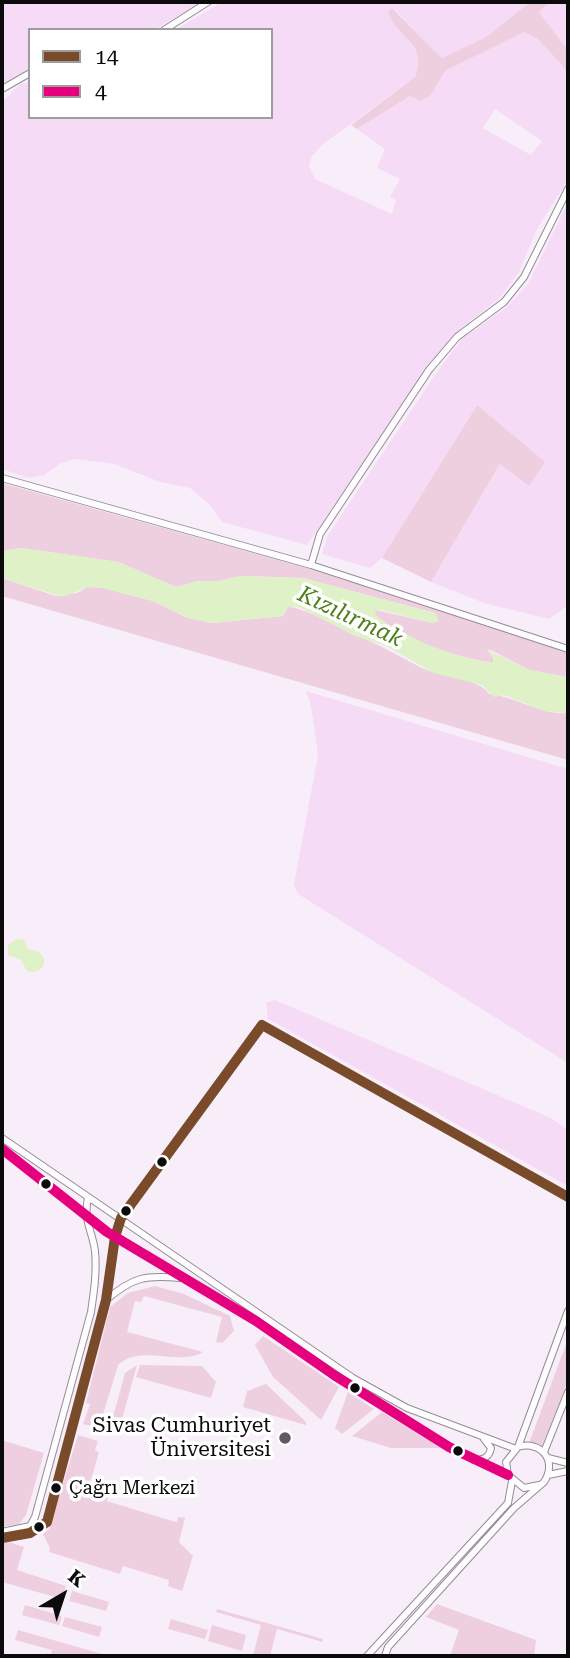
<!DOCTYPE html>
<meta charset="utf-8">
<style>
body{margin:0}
#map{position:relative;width:570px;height:1658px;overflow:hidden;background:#f8eefa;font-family:"Roboto Serif",serif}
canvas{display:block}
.frame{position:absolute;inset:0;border:4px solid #0b0b0b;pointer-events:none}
.legend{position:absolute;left:28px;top:28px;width:245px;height:91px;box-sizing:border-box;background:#fff;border:2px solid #9d9d9d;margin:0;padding:9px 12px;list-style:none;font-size:21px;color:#0b0b0b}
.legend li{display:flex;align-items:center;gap:14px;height:35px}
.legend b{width:35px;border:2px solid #9d9d9d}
.north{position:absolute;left:28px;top:1560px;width:70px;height:70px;-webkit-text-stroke:5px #fff;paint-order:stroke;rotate:39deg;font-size:19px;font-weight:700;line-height:28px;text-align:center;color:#0b0b0b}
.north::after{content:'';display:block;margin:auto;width:24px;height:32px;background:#0b0b0b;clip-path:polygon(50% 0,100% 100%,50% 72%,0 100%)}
</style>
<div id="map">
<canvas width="570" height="1658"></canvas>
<div class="frame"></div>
<ul class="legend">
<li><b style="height:9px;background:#7a4b2a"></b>14</li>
<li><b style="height:9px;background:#e5007d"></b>4</li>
</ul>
<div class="north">K</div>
</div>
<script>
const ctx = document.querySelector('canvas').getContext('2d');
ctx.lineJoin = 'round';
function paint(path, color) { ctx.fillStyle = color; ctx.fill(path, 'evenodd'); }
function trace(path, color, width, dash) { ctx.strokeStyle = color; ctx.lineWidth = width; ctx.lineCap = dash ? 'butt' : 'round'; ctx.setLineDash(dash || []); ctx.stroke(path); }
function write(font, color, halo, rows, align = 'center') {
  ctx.font = font + ' "Roboto Serif",serif'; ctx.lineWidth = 7; ctx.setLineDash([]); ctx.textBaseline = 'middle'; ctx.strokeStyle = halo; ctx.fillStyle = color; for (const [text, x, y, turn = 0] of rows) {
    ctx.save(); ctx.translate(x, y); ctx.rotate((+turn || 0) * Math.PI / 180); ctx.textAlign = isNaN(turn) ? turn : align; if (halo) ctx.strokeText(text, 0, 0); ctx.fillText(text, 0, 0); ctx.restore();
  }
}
const farmland = new Path2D(`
 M2,2H201L154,30H30V68L2,84Z
 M222,2H530L486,37L442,58L398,13L392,8L388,10L420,58L415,77L323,144L312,156L309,166L315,179L392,214L396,200L390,197L400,179L377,168L385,149L357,129L410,96L436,87L440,75L445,71L524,32L538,39L568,72V180L537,229L519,272L500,298L460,329L431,362L307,545L222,522L210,505L190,488L160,482L115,464L75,459L61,463L44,475L29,478L2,469V102L20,84L30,82V117H271V30H175ZM495,109L542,141L531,155L483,128Z
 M550,2H568V50L539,12Z
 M568,202V605L549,619L484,603L431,582L501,463L477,405L382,558L370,568L322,554L328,535L439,369L463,338L507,307L528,284Z
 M306,691L568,769V1063L298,894L294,884L318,755L311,706Z
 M275,1000L551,1118L568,1130V1186L268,1019L266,1003Z`);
const green = new Path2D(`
 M530,2H550L539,12L568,50V72L538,39L524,32L445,71L430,96L420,101L410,96L357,129L351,125L415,77C429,44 396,38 388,11L392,8L442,58L486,37Z
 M477,405L545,462L529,486L500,464L431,582L382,558Z
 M2,483L310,569L544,644L568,653V677L529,670L491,650H487L493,657V662H488C450,656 405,639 375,615V610L433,623L435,613L303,578L241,576L218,581H198L176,587L118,562L21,548L2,551Z
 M2,578L56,596L77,593L87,587L103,588L153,601L188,618L212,623L283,616L288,607C303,605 400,656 420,667C438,677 480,678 489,694C517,697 540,715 568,713V760L2,596Z
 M155,1286L184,1294L230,1316L234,1331L222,1343L216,1342L222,1317L144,1296L141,1302L135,1301L127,1332L203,1352C178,1367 141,1343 118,1365L99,1428L83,1424L90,1404L86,1403L110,1307L128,1293Z
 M263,1336L339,1387L321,1420L273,1377L255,1345Z
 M568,1339V1381L541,1448L529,1443Z
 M137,1365L122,1419L113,1417L125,1373Z
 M140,1365L202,1366L216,1382L211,1398L136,1377Z
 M266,1384L306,1422V1425L243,1407L247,1391Z
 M348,1392L374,1409L342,1434L335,1428Z
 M382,1412L441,1448H391L352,1436Z
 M78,1435L98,1441L95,1450L99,1452L88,1490L108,1496L107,1501L172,1521L177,1522L178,1517L185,1518L179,1542L193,1556L182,1591L168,1586L169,1580L123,1566L120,1574L49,1552L50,1548L43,1534L49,1529Z
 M2,1440L44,1453L26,1515L19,1524L2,1527Z
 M5,1541L24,1547L17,1570L66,1586L62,1599L2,1582V1541Z
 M72,1591L109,1602L106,1611L69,1601Z
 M437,1604L536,1640L534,1656H450L459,1630L426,1617Z
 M25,1605L62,1616L59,1625L22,1615Z
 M217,1609L323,1639V1642L277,1629L270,1656H253L261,1625L216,1612Z
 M65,1617L102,1627L99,1637L62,1626Z
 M171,1619L208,1630L205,1639L168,1629Z
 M212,1625L246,1635L242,1651L208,1641Z
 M18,1630L109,1656H50L52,1650L15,1640Z`);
const water = new Path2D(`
 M21,548L118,562L176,587L198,581H218L241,576L302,578L435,613L439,621L433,623L381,610H376L375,615C397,634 464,663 493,662V656L486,649L529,670L568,677V713L544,711L504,695L494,697L482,685L434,673L386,646L355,636L299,607H288L283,616L212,623L188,618L153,601L103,588L87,587L63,597L2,578V551Z
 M17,939L24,940L29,950C51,949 48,977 27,971L21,960L8,955V945Z`);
const minor = new Path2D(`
 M164,30L208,2
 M2,89L30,73
 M2,478L311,565L568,649
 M311,565L320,534L429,370L457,337L504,302L524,277L568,189
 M2,1138L353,1378L407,1408L516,1449
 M2,1149L107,1232L256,1321L334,1375L449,1447L508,1475
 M106,1300C133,1277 145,1275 180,1278
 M518,1447L568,1311
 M544,1452L568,1392
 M548,1458L568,1463
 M474,1460C483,1460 489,1458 491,1448L484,1439
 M548,1475L568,1471
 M2,1532L30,1526L35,1517L91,1312C94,1291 97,1272 95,1251C92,1229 83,1221 88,1198
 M2,1538L30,1533L47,1522L106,1300L115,1237L121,1218L262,1025L568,1197
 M367,1656L508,1503L512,1481
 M385,1656L388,1647L514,1508L544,1482C558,1461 541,1440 518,1447L506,1462L508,1475L524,1488L539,1485`);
const bus1 = new Path2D(`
 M2,1538L30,1533L47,1522L106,1300L115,1237L121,1218L262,1025L568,1197`);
const bus2 = new Path2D(`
 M2,1149L107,1232L256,1321L334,1375L449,1447L508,1475`);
const markers = [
 [162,1162,6,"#0b0b0b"],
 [46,1184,6,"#0b0b0b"],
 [126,1211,6,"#0b0b0b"],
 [355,1388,6,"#0b0b0b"],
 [285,1438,7,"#5e5a5f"],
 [458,1451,6,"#0b0b0b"],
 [56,1488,6,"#0b0b0b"],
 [39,1527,6,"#0b0b0b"]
];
const busNames = [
 ["Çağrı Merkezi",69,1488]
];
const poiNames = [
 ["Sivas Cumhuriyet",271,1426],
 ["Üniversitesi",271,1450]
];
const waterNames = [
 ["Kızılırmak",350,617,25]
];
paint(farmland, '#f5dbf6');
paint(green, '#eecfe0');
paint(water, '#dff1c7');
trace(minor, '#928d93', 8);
trace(minor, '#fefcfe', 6);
trace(bus1, '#7a4b2a', 10);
trace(bus2, '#e5007d', 10);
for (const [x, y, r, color] of markers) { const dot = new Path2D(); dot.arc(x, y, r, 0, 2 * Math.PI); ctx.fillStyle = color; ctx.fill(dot); trace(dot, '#fff', 2.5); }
write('19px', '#0b0b0b', '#fff', busNames, 'left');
write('21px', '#0b0b0b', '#fff', poiNames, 'right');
write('italic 23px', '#4c811a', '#fff', waterNames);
</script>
